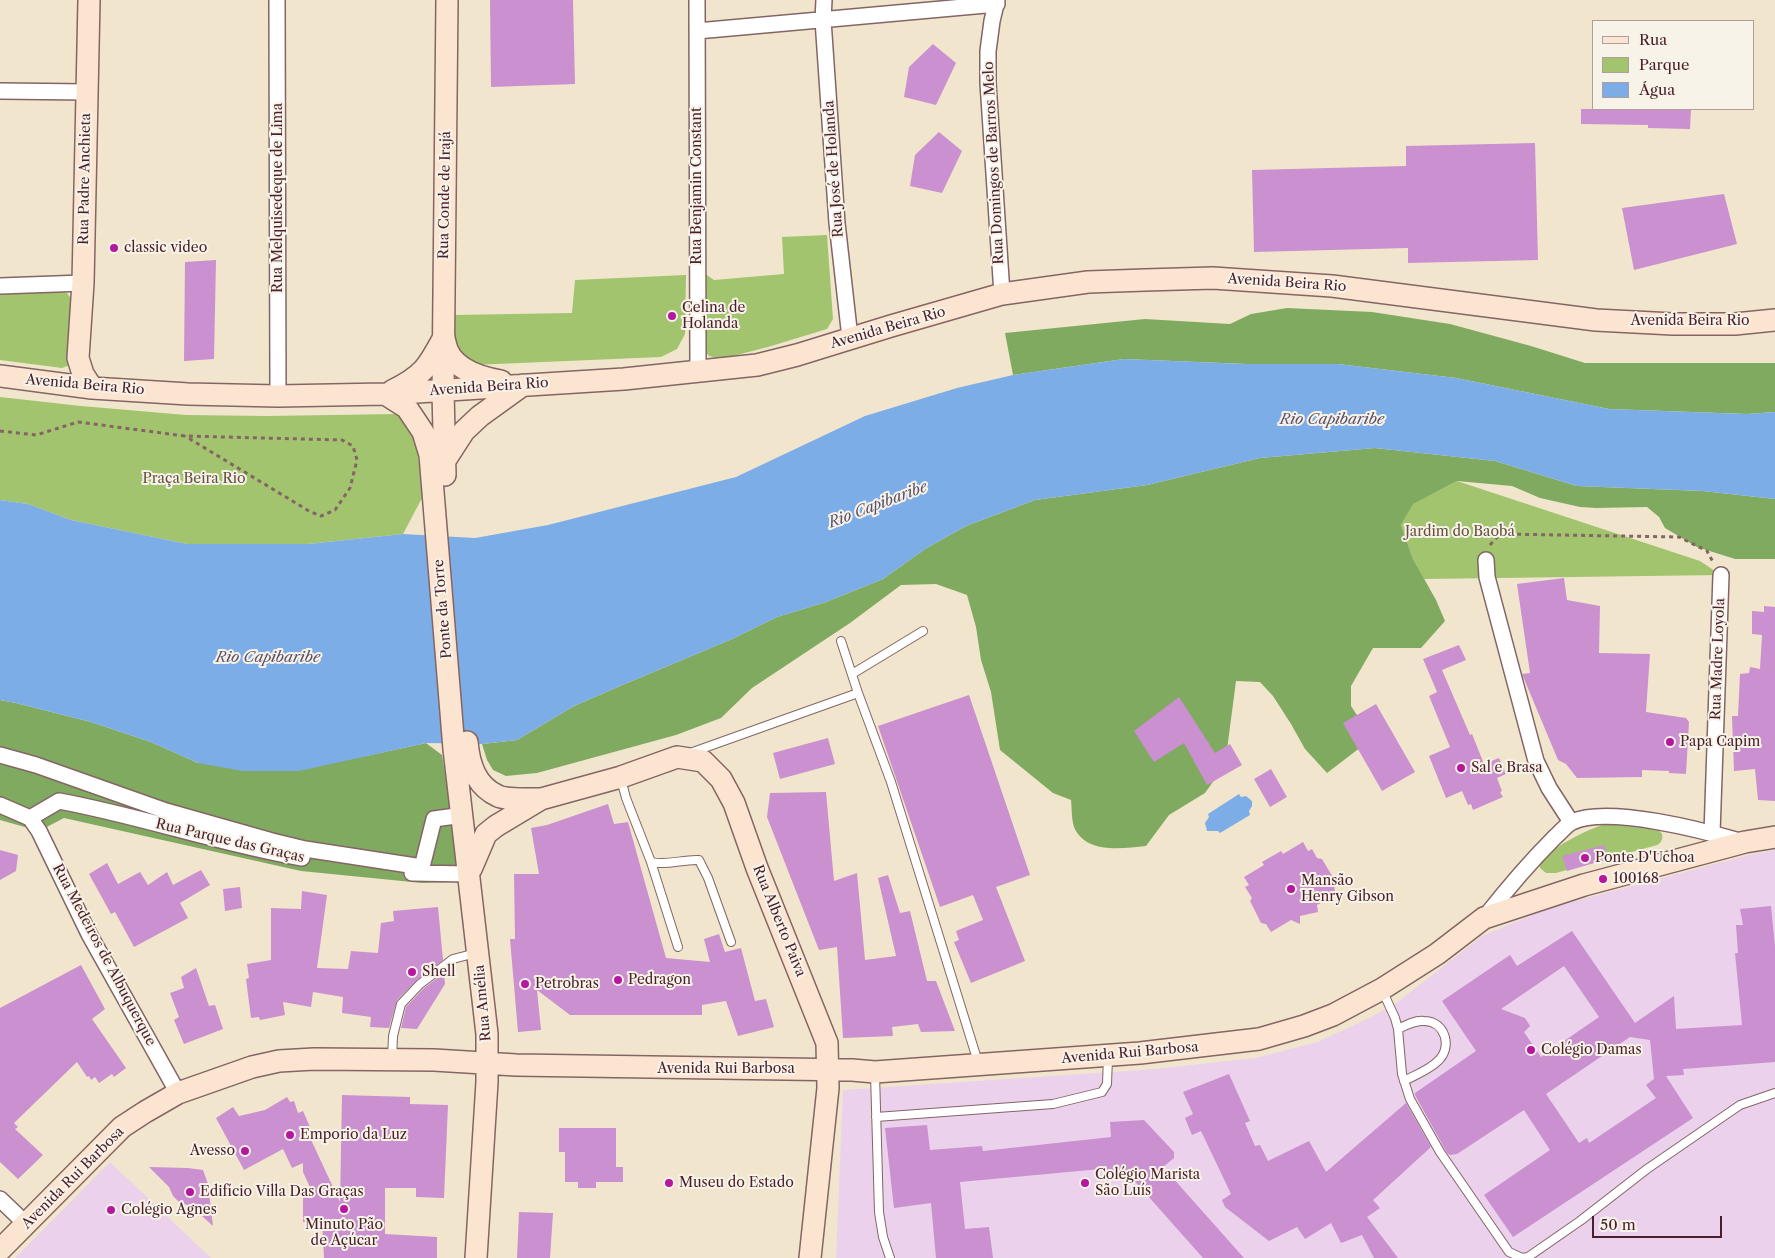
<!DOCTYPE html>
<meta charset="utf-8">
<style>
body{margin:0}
#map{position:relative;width:1775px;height:1258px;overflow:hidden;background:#f1e6cd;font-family:"Libre Caslon Text",serif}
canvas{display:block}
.legend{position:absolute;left:1592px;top:20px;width:162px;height:90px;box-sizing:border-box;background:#f7f3e8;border:1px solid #b29e9c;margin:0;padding:6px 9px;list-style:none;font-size:15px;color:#4a1f2b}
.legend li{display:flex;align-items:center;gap:10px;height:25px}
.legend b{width:25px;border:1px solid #b29e9c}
.scale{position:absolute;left:1592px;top:1216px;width:130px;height:22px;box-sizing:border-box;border:2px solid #4a1f2b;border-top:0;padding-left:6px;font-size:15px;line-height:18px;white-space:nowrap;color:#4a1f2b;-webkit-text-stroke:4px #f7f3e8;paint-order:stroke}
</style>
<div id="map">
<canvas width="1775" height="1258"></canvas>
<ul class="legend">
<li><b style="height:6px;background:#fce5d0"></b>Rua</li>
<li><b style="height:14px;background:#a2c46e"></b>Parque</li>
<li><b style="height:14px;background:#7dade7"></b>Água</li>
</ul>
<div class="scale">50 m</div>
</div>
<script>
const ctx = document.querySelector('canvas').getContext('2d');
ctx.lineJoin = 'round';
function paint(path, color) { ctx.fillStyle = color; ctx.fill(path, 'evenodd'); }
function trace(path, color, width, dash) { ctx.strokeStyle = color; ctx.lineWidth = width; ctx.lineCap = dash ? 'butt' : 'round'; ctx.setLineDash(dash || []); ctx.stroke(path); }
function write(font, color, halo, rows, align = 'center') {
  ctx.font = font + ' "Libre Caslon Text",serif'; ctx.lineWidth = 4; ctx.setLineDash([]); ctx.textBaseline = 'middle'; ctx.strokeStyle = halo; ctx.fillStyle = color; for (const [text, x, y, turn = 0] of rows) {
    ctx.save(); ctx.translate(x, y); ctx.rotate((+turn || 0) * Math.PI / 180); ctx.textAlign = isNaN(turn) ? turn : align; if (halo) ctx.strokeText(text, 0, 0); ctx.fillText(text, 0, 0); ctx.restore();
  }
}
const built = new Path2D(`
 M1775,850V1258H836L843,1090L1156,1069L1255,1058L1318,1042L1371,1017L1395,1004L1482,936L1549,908L1749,855Z
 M110,1162L211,1258H15Z`);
const green = new Path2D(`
 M827,235L833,319L827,329L768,347L721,359L709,356L703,349L701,271L714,280L784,274L782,237Z
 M686,275L685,334L677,349L661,357L473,365L454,354L453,315L572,313L575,280Z
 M59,291L67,293L72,300L70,365L62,368L0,360V294Z
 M0,397L81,406L186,415L266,416L399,414L417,443L422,498L403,534L308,544H187L71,520L28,504L0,500Z
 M1457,481L1700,561L1721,575L1424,579L1413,559L1401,525L1412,504Z
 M1603,825H1616L1658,830C1665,834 1663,842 1657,845L1556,873H1546L1540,868C1538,853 1590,828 1603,825Z`);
const forest = new Path2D(`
 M1287,308L1372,312L1450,324L1531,346L1585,363H1775V412L1747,414L1609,409L1456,378L1338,364H1246L1124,359L1013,375L1005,333L1145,319L1230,324L1251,314Z
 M1375,448L1495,461L1577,486L1703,491L1775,499V559H1735L1697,547L1665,528L1659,517L1647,507L1596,508L1580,507L1540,498L1512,486L1457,481L1413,504L1401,525L1413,559L1436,600L1445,621L1421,648H1373L1351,686V706L1366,729L1361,747L1327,773L1305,749L1291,724L1273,696L1260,682L1236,681L1225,765L1205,793L1169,815L1146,846C1123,848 1090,854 1076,831C1071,824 1072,808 1071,800L1053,793L1000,750L991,692L981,660L976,627L967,595L936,584L901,585L850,623L752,688L721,718L676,735L537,773L506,776L493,770L487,760L482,744L517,740L574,706L620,686L732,639L777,617L826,602L883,579L925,549L966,526L1035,500L1147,485L1260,458Z
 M0,700L16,703L91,722L151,742L198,763L366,756L426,743L442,755L452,816L457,874L451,882L422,883L301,871L64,818L39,831L0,820Z`);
const water = new Path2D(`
 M1124,359L1246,364H1338L1456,378L1609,409L1747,414L1775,412V499L1703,491L1577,486L1495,461L1375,448L1260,458L1147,485L1035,500L966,526L925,549L883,579L826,602L777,617L732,639L620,686L574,706L517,740L482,744L426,743L299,771H243L198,763L151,742L91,722L16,703L0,700V500L28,504L71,520L187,544H308L403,534L475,538L548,525L736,477L865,416L957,388L1013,375Z
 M1239,794L1241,797L1246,796L1252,801V806L1249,811L1250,815L1220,833L1218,831H1207L1205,823L1209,817L1208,814Z`);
const building = new Path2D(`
 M490,0H573L575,84L491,87Z
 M933,44L956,63L936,105L904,97L909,67Z
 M1581,109H1691L1690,129L1648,128V125L1581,124Z
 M939,132L962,151L942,193L910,186L915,155Z
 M1535,143L1538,260L1408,263V248L1254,252L1252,170L1406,166V146Z
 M1724,194L1737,244L1634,270L1622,208Z
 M216,260L214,359L184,361L185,262Z
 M1564,578L1567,600L1600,606L1599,653L1650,654L1646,712L1686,718L1689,722L1686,774L1669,773V771L1642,770V777L1577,778L1566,764L1558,760L1522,674L1530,673L1517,584Z
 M1764,606L1775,607V801L1758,800L1755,769L1734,771L1732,716H1738L1740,674L1749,673L1750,667L1760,669L1762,635L1752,634V611L1764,612Z
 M1459,645L1466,660L1442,670L1470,735L1472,734L1484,764L1499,758L1506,774L1497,778L1502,791L1500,792L1503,797L1473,810L1471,804L1468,805L1462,791L1446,798L1429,756L1450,747L1429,696L1437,692L1423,659Z
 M969,695L1030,875L996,887L1025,961L971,983L954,942L959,940L956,931L983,920L973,895L940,907L878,726Z
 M1179,697L1215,753L1230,744L1242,765L1207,785L1184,743L1154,762L1134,731Z
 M1376,704L1415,772L1382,791L1343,723Z
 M828,738L835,764L780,779L773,753Z
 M1271,769L1287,797L1270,807L1254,779Z
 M826,792L834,881L857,873L865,960L896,956L878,878L888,875L900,913L910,911L927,981H936L955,1031L921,1032L918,1024L892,1027L893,1036L843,1038L837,947L819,950L767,817L770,793Z
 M608,804L614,824L628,822L666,958L710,962L704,939L719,934L725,952L741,948L755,1001L766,999L774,1027L738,1036L726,1001L702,1005V1015H570L537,990L541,1030L518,1032L510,939H515L514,874H539L531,828L547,825Z
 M1303,842L1308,851L1312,849L1317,858L1322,859L1334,879L1335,895L1317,905L1318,912L1300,916V924L1291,920L1271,932L1266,924L1261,923L1250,901L1252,898L1245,887L1249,885L1244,877L1264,865L1262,862L1281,851L1283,854Z
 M1604,845L1608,859L1567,871L1562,856Z
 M0,850L18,855L16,871L0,880Z
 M107,863L118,884L140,872L148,885L167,872L173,885L201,870L210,885L180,903L188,918L134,947L115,912L111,914L89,874Z
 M240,887L242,908L225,911L223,889Z
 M302,891L327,895L317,968L348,969L351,951L378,953L381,923L394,921L393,911L438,907L443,960L417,980L397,1000L389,1028L370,1027L371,1017L342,1013L343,997L313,992L311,1007L283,1002L285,1015L260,1020L259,1017L251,1018L246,979L249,978L247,964L271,960V908L301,909Z
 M1771,906L1775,946V1062L1683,1069L1684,1075L1666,1076L1693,1118L1513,1237L1484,1195L1550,1150L1524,1110L1457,1154L1450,1155L1447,1153L1415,1095V1093L1476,1051L1442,1001L1510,955L1517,966L1572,931L1635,1023L1674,996L1676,1029L1742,1025L1735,953H1738L1736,925H1743L1740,909ZM1564,966L1599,1017L1541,1057L1524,1032L1530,1026L1525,1018L1501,1009ZM1630,1037L1650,1040L1654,1079L1646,1085L1656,1098L1589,1143L1587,1138L1579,1143L1546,1094Z
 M81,965L105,1009L92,1019L126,1068L114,1077L112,1074L99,1083L95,1077L91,1080L89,1076L87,1077L77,1062L14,1123L18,1127L15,1129L43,1155L18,1179L0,1162V1008Z
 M196,968L209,1006L215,1005L223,1029L184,1044L174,1020L179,1017L170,993L184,988L181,977Z
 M444,973L445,984L417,1029L401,1028L406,1007L424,988Z
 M1229,1074L1250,1121L1245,1123L1255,1146L1260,1145L1268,1161L1309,1141L1326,1172L1406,1103L1431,1147L1373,1200L1380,1208L1367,1217L1398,1258H1374L1362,1235L1341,1243L1331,1223L1305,1239L1297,1227L1269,1241L1225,1207L1222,1200L1231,1194L1201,1131L1192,1135L1185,1118L1193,1114L1183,1092Z
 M342,1095L410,1097V1104L448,1105L444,1198L416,1197V1188H385V1234L437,1237V1258H324L322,1222H303V1196H314L303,1172V1163L292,1168L283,1149L244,1170L216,1118L233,1107L239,1116L265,1110L287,1097L290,1102L294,1101L298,1113L303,1111L310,1127L306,1129L340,1202Z
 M1144,1120L1174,1152V1158L1163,1167L1244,1258H1203L1132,1178L1101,1169L960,1182L965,1229L989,1227L993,1258H936L931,1203L894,1208L885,1128L927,1125L930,1150L982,1146L983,1151L1111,1137L1110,1122Z
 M559,1128H616V1167H623V1182H596V1188H578V1182H565V1152H559Z
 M149,1167L188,1168L203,1170L208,1184L213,1226L191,1206L180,1203L173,1196L169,1187Z
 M519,1212L553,1213L550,1258H517Z`);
const path = new Path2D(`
 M0,431L36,435L78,422L185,436L342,440L353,446L357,460L350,488L335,510L321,516L309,511L185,436
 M1490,545L1500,534L1679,537L1707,551L1713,562`);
const lane = new Path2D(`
 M841,641L858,693
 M852,674L923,631
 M690,753L858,693L891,782L978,1062
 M621,779L626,798L651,862C667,866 683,859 699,860L708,878L731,942
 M651,862L678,947
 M1383,992L1395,1018L1398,1029L1402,1074L1410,1099L1440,1152L1509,1252L1522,1258L1528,1257L1580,1221L1647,1169L1740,1105L1775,1093
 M1398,1029C1406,1025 1415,1020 1424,1021C1445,1021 1453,1047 1438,1061C1429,1070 1415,1075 1404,1081
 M392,1059L393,1036L401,1004L420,984L453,959L476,953
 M875,1074L879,1212L883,1237L890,1258
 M876,1117L1053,1104L1102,1092L1107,1084L1108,1057`);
const street = new Path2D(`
 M277,0L278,396
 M697,0L698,372
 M824,0L823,20L837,223L850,338
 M997,0L992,21L988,51V83L1002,294
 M697,31L997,4
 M0,91L87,92
 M0,286L83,283
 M1486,560L1487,577L1536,761L1549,788L1571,822
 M0,755L36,765L166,811L272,841L305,849L422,867L434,819L463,815
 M0,805L30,818L59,801C141,816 220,844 302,858
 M30,818L39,831L89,934L178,1093
 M1712,833L1721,575
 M412,873L469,874
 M1485,917C1507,889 1530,862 1555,837C1560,833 1566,825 1572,822C1608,805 1705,831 1743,842
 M0,1199L26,1224`);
const secondary = new Path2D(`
 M89,0L83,283L78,358L83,374L92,388
 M445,342C449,368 478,377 501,381
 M0,376L92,388L188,394L278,396L385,394L624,379L757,365L797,355L891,326L1002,294L1088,282L1145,280L1213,278L1332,286L1596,320L1673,324H1735L1775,320
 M392,391C423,376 428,367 444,337
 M385,394L407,408L423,432L430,455L454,749L487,1034V1082L476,1258
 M444,462L464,431L480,416L523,385
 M445,475L443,391L447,0
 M467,742C469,765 476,786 498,796C506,800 532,799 541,799
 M471,869L486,834L496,826L541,799L621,777L677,757L703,761L721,779L734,803L757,868L827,1043L828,1088L810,1258
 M0,1250L122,1127L145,1112L178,1093L252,1067L279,1061L314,1059L434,1060L516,1065L852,1070L875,1072L1140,1053L1259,1039L1304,1026L1333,1015L1382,989L1437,954L1484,918L1584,885L1745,842L1775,837`);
const markers = [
 [114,248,5,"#b5179e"],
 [672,316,5,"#b5179e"],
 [1670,742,5,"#b5179e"],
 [1461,768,5,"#b5179e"],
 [1585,858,5,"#b5179e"],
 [1603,879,5,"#b5179e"],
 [1291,889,5,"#b5179e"],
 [412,972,5,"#b5179e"],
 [618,980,5,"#b5179e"],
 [525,984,5,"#b5179e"],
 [1531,1050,5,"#b5179e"],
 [290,1135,5,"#b5179e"],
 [245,1151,5,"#b5179e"],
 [669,1183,5,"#b5179e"],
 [1085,1183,5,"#b5179e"],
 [190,1192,5,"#b5179e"],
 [344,1209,5,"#b5179e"],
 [111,1210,5,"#b5179e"]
];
const streetNames = [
 ["Rua Domingos de Barros Melo",994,163,-93],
 ["Rua José de Holanda",834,169,-94],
 ["Rua Padre Anchieta",85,179,-89],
 ["Rua Benjamin Constant",697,186,-90],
 ["Rua Conde de Irajá",445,195,-89],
 ["Rua Melquisedeque de Lima",278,198,-90],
 ["Avenida Beira Rio",1287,283,4],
 ["Avenida Beira Rio",1690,321],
 ["Avenida Beira Rio",888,328,-16],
 ["Avenida Beira Rio",85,385,5],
 ["Avenida Beira Rio",489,387,-4],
 ["Ponte da Torre",443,609,-95],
 ["Rua Madre Loyola",1718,659,-88],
 ["Rua Parque das Graças",230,841,13],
 ["Rua Alberto Paiva",779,921,68],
 ["Rua Medeiros de Albuquerque",104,955,62],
 ["Rua Amélia",483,1003,-95],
 ["Avenida Rui Barbosa",1130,1053,-5],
 ["Avenida Rui Barbosa",726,1069],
 ["Avenida Rui Barbosa",73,1178,-45]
];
const poiNames = [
 ["classic video",124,248],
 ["Celina de",682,308],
 ["Holanda",682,324],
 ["Papa Capim",1680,742],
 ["Sal e Brasa",1471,768],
 ["Ponte D'Uchoa",1595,858],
 ["100168",1613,879],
 ["Mansão",1301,881],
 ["Henry Gibson",1301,897],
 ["Shell",422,972],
 ["Pedragon",628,980],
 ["Petrobras",535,984],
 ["Colégio Damas",1541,1050],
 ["Emporio da Luz",300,1135],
 ["Avesso",235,1151,"right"],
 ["Colégio Marista",1095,1175],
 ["São Luís",1095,1191],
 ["Museu do Estado",679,1183],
 ["Edifício Villa Das Graças",200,1192],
 ["Colégio Agnes",121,1210],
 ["Minuto Pão",344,1225,"center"],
 ["de Açúcar",344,1241,"center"]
];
const parkNames = [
 ["Praça Beira Rio",194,479],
 ["Jardim do Baobá",1460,532]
];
const waterNames = [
 ["Rio Capibaribe",1332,420],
 ["Rio Capibaribe",878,505,-21],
 ["Rio Capibaribe",268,658]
];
paint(built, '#ebd1eb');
paint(green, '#a2c46e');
paint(forest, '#81aa61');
paint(water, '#7dade7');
paint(building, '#ca90d0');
trace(lane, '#846564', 10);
trace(street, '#846564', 18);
trace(secondary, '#846564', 24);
trace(path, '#846564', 3, [4, 4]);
trace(lane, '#fff', 8);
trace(street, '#fff', 15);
trace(secondary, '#fce5d0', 21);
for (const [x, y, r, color] of markers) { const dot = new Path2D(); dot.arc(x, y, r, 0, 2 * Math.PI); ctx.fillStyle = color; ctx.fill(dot); trace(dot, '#f7f3e8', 2); }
write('14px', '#4a1f2b', '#f7f3e8', streetNames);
write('14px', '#4a1f2b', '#f7f3e8', poiNames, 'left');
write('14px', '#64513f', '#f7f3e8', parkNames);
write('italic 15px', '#5c516d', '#f7f3e8', waterNames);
</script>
